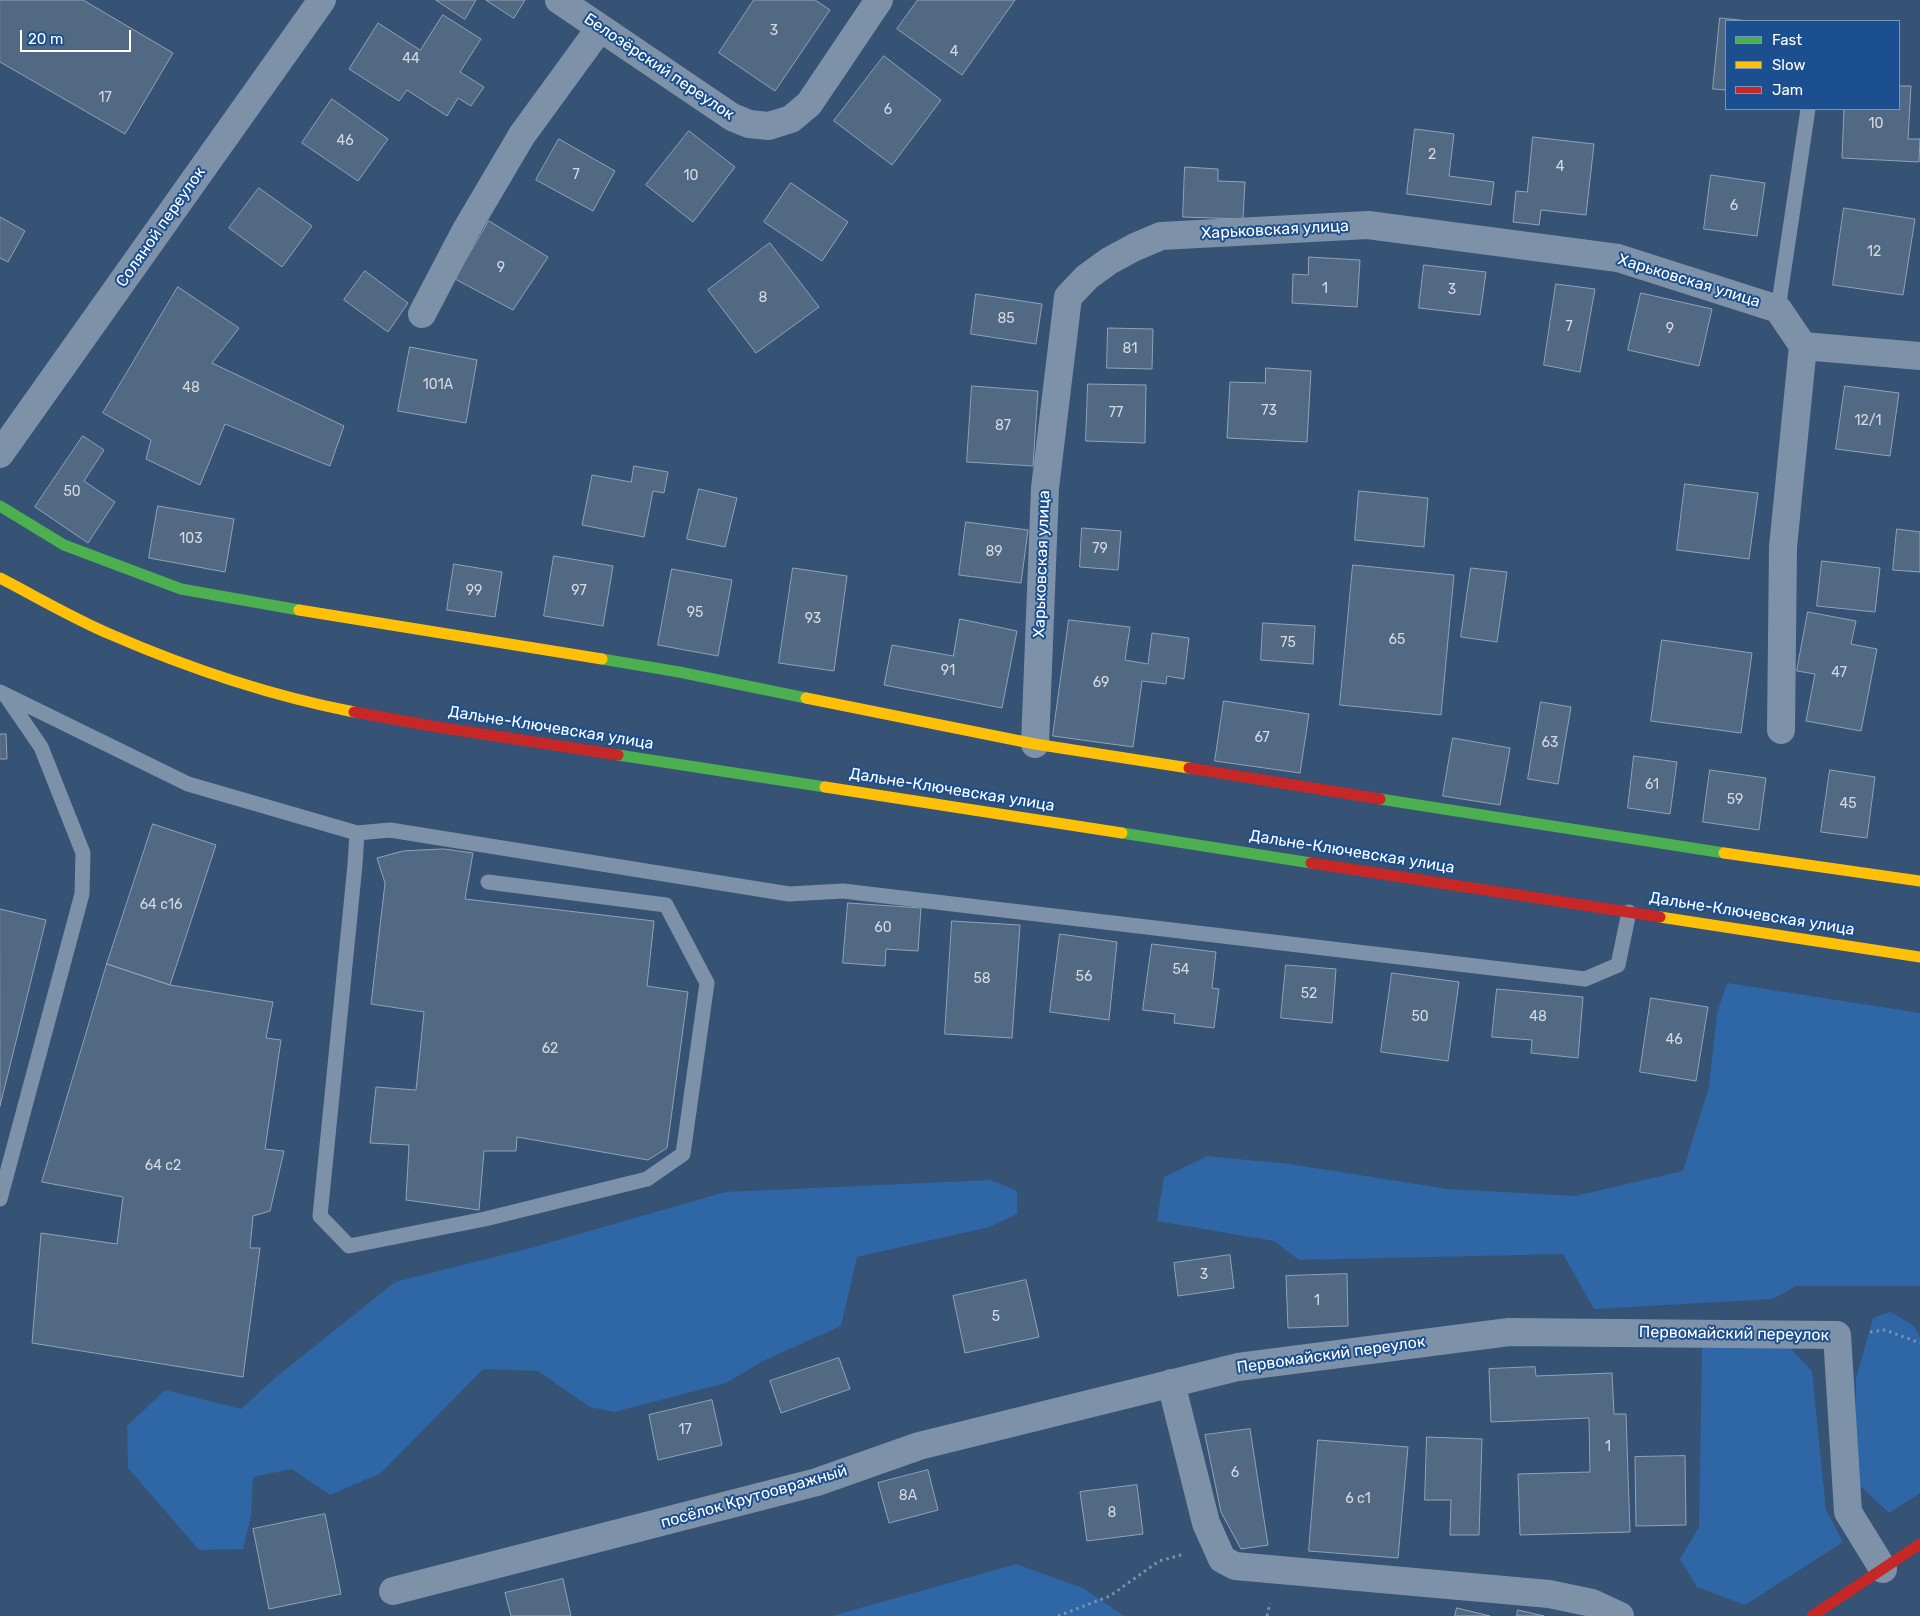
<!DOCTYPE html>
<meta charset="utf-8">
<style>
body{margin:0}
#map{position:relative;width:1920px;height:1616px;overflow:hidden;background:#365274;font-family:Rubik,sans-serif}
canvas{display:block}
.legend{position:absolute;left:1725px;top:20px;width:175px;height:90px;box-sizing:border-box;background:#1b4f8f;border:1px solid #7695bc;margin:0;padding:6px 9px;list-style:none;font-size:15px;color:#fff}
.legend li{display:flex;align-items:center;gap:10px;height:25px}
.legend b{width:25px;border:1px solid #7695bc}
.scale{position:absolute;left:20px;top:30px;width:111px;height:22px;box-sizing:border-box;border:2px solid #fff;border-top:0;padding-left:6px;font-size:15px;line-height:18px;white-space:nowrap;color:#fff;-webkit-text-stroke:4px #1b4f8f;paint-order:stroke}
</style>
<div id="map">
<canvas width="1920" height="1616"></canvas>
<ul class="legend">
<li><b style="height:6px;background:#4caf50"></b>Fast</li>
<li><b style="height:6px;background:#ffc107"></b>Slow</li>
<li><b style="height:6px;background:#c62828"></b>Jam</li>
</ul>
<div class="scale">20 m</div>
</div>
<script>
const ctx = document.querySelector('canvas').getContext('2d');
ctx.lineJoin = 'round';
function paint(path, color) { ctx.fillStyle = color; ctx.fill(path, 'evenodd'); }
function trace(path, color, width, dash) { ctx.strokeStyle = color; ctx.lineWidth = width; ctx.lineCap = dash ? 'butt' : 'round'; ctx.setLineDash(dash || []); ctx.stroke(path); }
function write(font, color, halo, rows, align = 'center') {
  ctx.font = font + ' Rubik,sans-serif'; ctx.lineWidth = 4; ctx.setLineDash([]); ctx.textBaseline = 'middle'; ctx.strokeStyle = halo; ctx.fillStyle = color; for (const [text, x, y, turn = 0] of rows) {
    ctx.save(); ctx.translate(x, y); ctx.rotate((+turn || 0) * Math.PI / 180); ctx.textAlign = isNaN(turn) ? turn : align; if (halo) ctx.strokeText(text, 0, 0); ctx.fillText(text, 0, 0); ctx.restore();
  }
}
const green = new Path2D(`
 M1727,983L1920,1013V1286H1796L1773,1299L1594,1309L1563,1254L1299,1260L1274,1241L1157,1221L1164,1177L1208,1156L1289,1164L1448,1189L1575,1196L1683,1171L1709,1086L1717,1013Z
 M991,1180L1017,1191V1214L989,1227L857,1257L841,1326L763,1361L726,1383L614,1412L590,1407L538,1371L483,1369L381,1473L330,1495L292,1469L253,1477L251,1516L243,1549L199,1550L128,1468L127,1426L165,1390L241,1409L275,1378L395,1282L527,1249L725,1192Z
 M1890,1312L1913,1325L1920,1337V1493L1889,1513L1856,1482V1379L1873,1318Z
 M1702,1347L1790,1348L1812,1371L1826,1510L1843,1542L1745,1605L1697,1587L1680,1559L1699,1527Z
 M1016,1564L1083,1588L1124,1616H832Z`);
const building = new Path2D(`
 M0,0H83L173,53L125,134L0,62Z
 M436,0H476L465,19Z
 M486,0H525L514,18Z
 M754,0H815L830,10L775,91L719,53Z
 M918,0H1015L962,75L897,29Z
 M443,15L481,39L460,72L484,87L471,106L458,98L447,116L407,90L399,101L349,69L378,23L420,50Z
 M1720,18L1749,21H1726V90L1713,89Z
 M884,56L941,100L892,165L834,121Z
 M1899,86H1911L1908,139H1920L1919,162L1842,158L1844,109H1899Z
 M332,99L388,139L358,181L302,143Z
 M1415,129L1454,134L1449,176L1494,182L1491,205L1407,194Z
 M689,131L735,167L693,222L646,185Z
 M1533,137L1594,144L1586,215L1541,210L1539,225L1513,222L1516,191L1527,192Z
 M559,139L615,171L593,211L536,180Z
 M1185,167L1218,169V181L1245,182L1243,219L1183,217Z
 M1711,175L1765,183L1757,236L1704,229Z
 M791,183L848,222L822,261L764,222Z
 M259,188L312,226L282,267L229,228Z
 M1844,208L1915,219L1903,295L1833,285Z
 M0,217L25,231L8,262L0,258Z
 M489,221L548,257L513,310L455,279Z
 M770,243L819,307L756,353L708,290Z
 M1309,257L1360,260L1357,307L1292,303L1293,274L1308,275Z
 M1424,265L1486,272L1480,315L1419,308Z
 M365,271L408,303L388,332L344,300Z
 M1556,284L1595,289L1580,372L1544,365Z
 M178,287L239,328L212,363L344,426L330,466L225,424L200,485L146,459L151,440L103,413Z
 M1641,293L1712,309L1699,366L1628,350Z
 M976,294L1042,304L1036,344L971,334Z
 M1108,328L1153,329L1152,369L1107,368Z
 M410,347L477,360L466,423L398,411Z
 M1266,368L1311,371L1307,442L1227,438L1230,382L1265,383Z
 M1088,384L1146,385L1145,443L1086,441Z
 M972,386L1038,391L1033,466L967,462Z
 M1845,386L1899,393L1890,456L1836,449Z
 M83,436L104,450L84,481L115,502L88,543L35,507Z
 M634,466L668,472L664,493L653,491L644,537L582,525L592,475L631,482Z
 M1685,484L1758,493L1749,559L1677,550Z
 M699,489L737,498L725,547L687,539Z
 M1359,491L1428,498L1424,547L1355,540Z
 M158,506L234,519L225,572L149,558Z
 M966,522L1028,530L1021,583L959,575Z
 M1082,528L1121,531L1118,570L1080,567Z
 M1897,529L1920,532V572L1893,570Z
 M554,556L613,566L603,626L544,616Z
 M1822,561L1880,568L1875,612L1817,606Z
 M454,564L502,572L495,617L447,610Z
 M1353,565L1454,575L1441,715L1340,705Z
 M793,568L847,576L834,671L779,663Z
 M1471,568L1507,572L1497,642L1461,637Z
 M672,569L732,580L718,656L658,645Z
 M1808,612L1856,621L1851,644L1877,649L1861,731L1806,721L1815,674L1797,671Z
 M960,619L1017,631L1002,708L884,685L892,645L953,656Z
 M1069,620L1130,627L1125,660L1148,664L1152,633L1189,638L1184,679L1167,676L1166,684L1142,681L1133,747L1053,736Z
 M1263,623L1315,626L1313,664L1261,660Z
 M1662,640L1752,653L1741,733L1651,721Z
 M1224,701L1309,714L1300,773L1215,761Z
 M1541,702L1571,707L1558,784L1528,779Z
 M0,734H6L7,759H0Z
 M1453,738L1510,748L1500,805L1443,796Z
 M1634,756L1677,762L1670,814L1628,808Z
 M1710,770L1766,778L1759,830L1703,822Z
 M1830,770L1875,777L1867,838L1821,832Z
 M153,824L216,845L170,985L107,964Z
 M444,849L473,853L465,899L654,921L647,986L688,992L667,1148L648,1160L517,1137L516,1151H484L479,1210L406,1200L409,1145L370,1143L376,1087L416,1090L424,1012L371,1004L385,883L377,858L403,851Z
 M848,903L921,908L918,951L886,949L885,966L843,963Z
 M0,909L46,920L0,1106Z
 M952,921L1020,925L1012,1038L945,1034Z
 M1060,934L1117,942L1109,1020L1050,1012Z
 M1152,944L1216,952L1212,988L1219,989L1214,1028L1174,1023L1175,1014L1143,1010Z
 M107,964L170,985L273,1002L266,1038L281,1040L265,1149L284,1151L270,1211L253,1216L250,1248H260L243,1377L32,1343L41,1233L117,1244L123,1197L42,1182Z
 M1286,965L1336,969L1332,1023L1281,1018Z
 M1392,973L1459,982L1448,1061L1381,1052Z
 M1497,989L1583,997L1578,1058L1531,1053L1532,1040L1492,1037Z
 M1651,998L1708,1007L1696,1081L1640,1072Z
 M1230,1255L1234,1288L1178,1296L1174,1263Z
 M1347,1274L1348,1326L1288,1328L1286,1276Z
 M1026,1280L1039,1337L965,1353L953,1296Z
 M839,1358L850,1389L781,1413L770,1381Z
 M1535,1367L1536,1376L1612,1373L1614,1414H1626L1630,1532L1520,1535L1518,1474L1590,1472L1589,1418L1491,1422L1489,1369Z
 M712,1400L722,1445L658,1460L649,1415Z
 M1250,1429L1268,1545L1241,1549L1221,1512L1205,1435Z
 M1427,1437L1482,1439L1479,1535H1450L1451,1500H1425Z
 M1318,1440L1408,1447L1398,1558L1309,1551Z
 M1685,1456L1686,1525L1636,1526L1635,1457Z
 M928,1470L938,1510L889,1523L878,1483Z
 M1137,1485L1143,1534L1087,1541L1080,1492Z
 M325,1514L341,1594L269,1609L253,1529Z
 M563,1579L571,1616H511L505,1593Z
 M1457,1608L1490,1616H1455Z
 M1518,1610L1544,1616H1517Z`);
const path = new Path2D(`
 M1870,1332L1885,1330L1920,1343
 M1058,1616L1110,1596L1159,1561L1185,1554
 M1267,1616L1270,1603`);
const lane = new Path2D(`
 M1778,309L1808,109
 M0,692L188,784L357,833L390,830L789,894L843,891L1585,979L1618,965L1629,912
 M357,833L355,865L320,1216L349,1246L485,1219L647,1179L683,1154L707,983L666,905L488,882
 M0,1199L82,894L83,853L41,747L6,696`);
const street = new Path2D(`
 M559,0L732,117L749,124L769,126L791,119L809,104L879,0
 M422,314L466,230L522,135L600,28
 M0,454L322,0
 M1781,730L1783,547L1803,346
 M1035,744L1045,488L1068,297L1087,277L1109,261L1135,247L1161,236L1368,225L1618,258L1778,309L1803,346L1920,356
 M1171,1383L1206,1523L1222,1559L1235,1566L1549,1594L1592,1603L1620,1616
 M393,1591L817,1482L919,1446L1238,1367L1509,1332L1837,1335L1848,1512L1883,1569`);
const fast = new Path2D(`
 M0,506L64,545L181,589L299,610
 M602,659L679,672L806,698
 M618,755L825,787
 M1380,799L1724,853
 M1122,833L1311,863`);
const slow = new Path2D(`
 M0,578C37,597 74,619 112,635C188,668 272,696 354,712
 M299,610L602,659
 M806,698L1035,744L1189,768
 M825,787L1122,833
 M1724,853L1920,881
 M1660,917L1920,957`);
const jam = new Path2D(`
 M354,712L437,727L618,755
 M1189,768L1380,799
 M1311,863L1660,917
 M1812,1616L1920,1544`);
const numberNames = [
 ["3",774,31],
 ["4",954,52],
 ["44",411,59],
 ["17",105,98],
 ["6",888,110],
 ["10",1876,124],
 ["46",345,141],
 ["2",1432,155],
 ["4",1560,167],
 ["7",576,175],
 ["10",691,176],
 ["6",1734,206],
 ["12",1874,252],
 ["9",501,268],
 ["1",1325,289],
 ["3",1452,290],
 ["8",763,298],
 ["85",1006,319],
 ["7",1569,327],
 ["9",1670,329],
 ["81",1130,349],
 ["101А",438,385],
 ["48",191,388],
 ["73",1269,411],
 ["77",1116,413],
 ["12/1",1868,421],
 ["87",1003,426],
 ["50",72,492],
 ["103",191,539],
 ["79",1100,549],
 ["89",994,552],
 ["99",474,591],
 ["97",579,591],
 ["95",695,613],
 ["93",813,619],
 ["65",1397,640],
 ["75",1288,643],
 ["91",948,671],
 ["47",1839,673],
 ["69",1101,683],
 ["67",1262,738],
 ["63",1550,743],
 ["61",1652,785],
 ["59",1735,800],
 ["45",1848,804],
 ["64 с16",161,905],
 ["60",883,928],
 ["54",1181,970],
 ["56",1084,977],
 ["58",982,979],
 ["52",1309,994],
 ["50",1420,1017],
 ["48",1538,1017],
 ["46",1674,1040],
 ["62",550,1049],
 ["64 с2",163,1166],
 ["3",1204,1275],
 ["1",1317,1301],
 ["5",996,1317],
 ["17",685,1430],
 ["1",1608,1447],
 ["6",1235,1473],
 ["8А",908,1496],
 ["6 с1",1358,1499],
 ["8",1112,1513]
];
const streetNames = [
 ["Белозёрский переулок",659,67,34],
 ["Соляной переулок",161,227,-55],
 ["Харьковская улица",1275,230,-3],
 ["Харьковская улица",1689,281,17],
 ["Харьковская улица",1042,564,-88],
 ["Дальне-Ключевская улица",551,728,9],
 ["Дальне-Ключевская улица",952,790,9],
 ["Дальне-Ключевская улица",1352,852,9],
 ["Дальне-Ключевская улица",1752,914,9],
 ["Первомайский переулок",1734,1334,1],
 ["Первомайский переулок",1331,1355,-8],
 ["посёлок Крутоовражный",754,1497,-16]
];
paint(green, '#2f66a5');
paint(building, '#526984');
trace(building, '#92a2b6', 1);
trace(path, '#7d92a8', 3, [2.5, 4]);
trace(lane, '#7d92a8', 15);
trace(street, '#7d92a8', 28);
trace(fast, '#4caf50', 11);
trace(slow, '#ffc107', 11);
trace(jam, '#c62828', 11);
write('14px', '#d4dae0', null, numberNames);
write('16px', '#fff', '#1b4f8f', streetNames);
</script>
